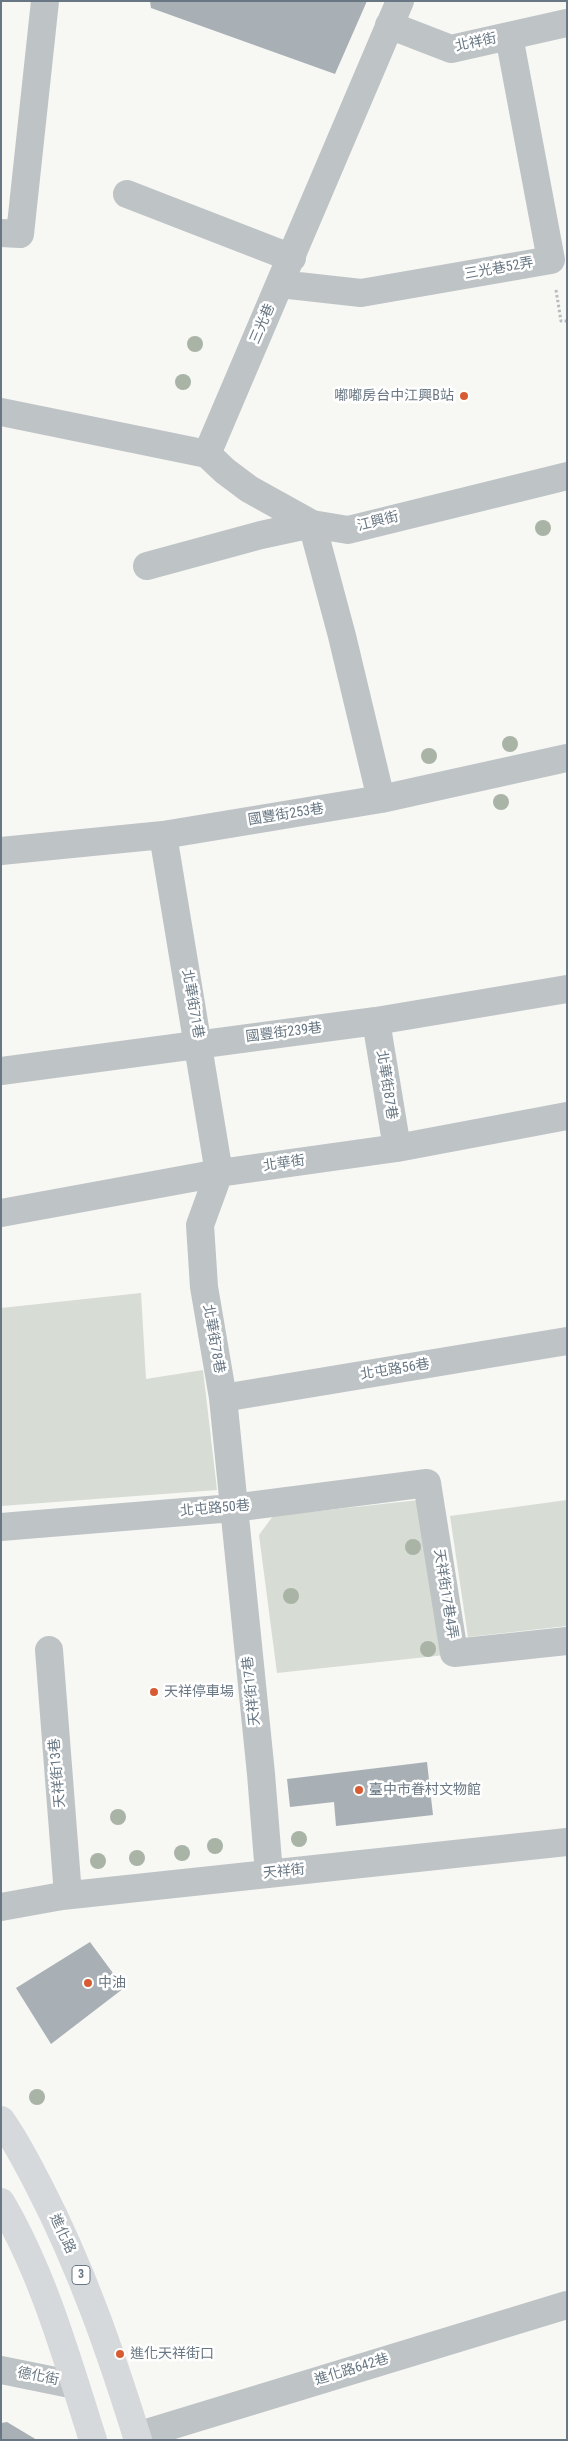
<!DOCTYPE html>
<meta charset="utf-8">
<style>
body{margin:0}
#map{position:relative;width:568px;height:2441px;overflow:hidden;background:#f7f7f4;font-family:"Roboto Condensed",sans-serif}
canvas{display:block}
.frame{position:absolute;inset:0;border:2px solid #687783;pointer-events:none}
</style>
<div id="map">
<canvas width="568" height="2441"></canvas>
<div class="frame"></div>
</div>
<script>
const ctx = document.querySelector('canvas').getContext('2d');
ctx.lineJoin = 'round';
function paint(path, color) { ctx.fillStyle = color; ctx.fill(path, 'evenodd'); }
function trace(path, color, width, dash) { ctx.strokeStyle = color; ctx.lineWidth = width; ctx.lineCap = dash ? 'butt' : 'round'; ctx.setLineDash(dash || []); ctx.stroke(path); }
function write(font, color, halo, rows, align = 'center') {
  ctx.font = font + ' "Roboto Condensed","Noto Sans TC",sans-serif'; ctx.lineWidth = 5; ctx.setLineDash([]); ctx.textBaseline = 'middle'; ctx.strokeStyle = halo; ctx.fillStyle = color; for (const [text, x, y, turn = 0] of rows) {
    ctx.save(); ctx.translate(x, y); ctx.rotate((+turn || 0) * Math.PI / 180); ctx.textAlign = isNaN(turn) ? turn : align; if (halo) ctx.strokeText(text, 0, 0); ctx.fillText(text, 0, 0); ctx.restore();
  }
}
const green = new Path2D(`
 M141,1293L146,1379L203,1370L217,1490L1,1506V1308Z
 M419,1500L445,1655L277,1673L259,1535L273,1516Z
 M567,1500V1626L468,1637L450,1516Z`);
const building = new Path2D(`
 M150,1H367L335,74L151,8Z
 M427,1762L433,1815L336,1826L334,1802L290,1807L287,1779Z
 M90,1942L124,1988L51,2044L16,1988Z
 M7,2422L37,2440H1V2423Z`);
const path = new Path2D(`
 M556,290L561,321H567`);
const minor = new Path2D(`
 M389,25L451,49L567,23
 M127,194L292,258
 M1,233L20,234L45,1
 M280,284L361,293L551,260L509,36
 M1,412L207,454
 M207,454L400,1
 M207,454L225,471L249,489L312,524L348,530L567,476
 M147,566L261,535L312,524L342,636L381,799
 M163,835L219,1173L200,1225L204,1287L223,1398L261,1774L269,1874
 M1,851L163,835L381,799L567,758
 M376,1021L397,1148
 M1,1071L376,1021L567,989
 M1,1213L219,1173L397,1148L567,1116
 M223,1398L567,1341
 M1,1527L233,1508L427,1483L454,1653L567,1641
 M49,1650L68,1895
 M1,1907L62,1896L567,1842
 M1,2370L75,2385
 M137,2436L567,2305`);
const major = new Path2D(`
 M1,2120C16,2141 27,2163 39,2186C81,2267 111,2353 138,2440
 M1,2202C44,2275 67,2359 93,2440`);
const trees = [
 [195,344],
 [183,382],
 [543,528],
 [510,744],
 [429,756],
 [501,802],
 [413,1547],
 [291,1596],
 [428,1649],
 [118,1817],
 [299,1839],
 [215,1846],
 [182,1853],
 [137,1858],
 [98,1861],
 [37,2097]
];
const markers = [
 [464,396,5,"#d75c34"],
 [154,1692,5,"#d75c34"],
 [359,1790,5,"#d75c34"],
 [88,1983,5,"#d75c34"],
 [120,2354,5,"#d75c34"]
];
const shields = [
 [81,2275,18]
];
const shieldNames = [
 ["3",81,2275]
];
const streetNames = [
 ["北祥街",476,43,-12],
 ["三光巷52弄",499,269,-10],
 ["三光巷",263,324,-67],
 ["江興街",378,522,-14],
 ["國豐街253巷",286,815,-9],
 ["北華街71巷",192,1004,80],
 ["國豐街239巷",284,1033,-7],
 ["北華街87巷",386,1085,81],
 ["北華街",284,1164,-8],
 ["北華街78巷",213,1339,80],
 ["北屯路56巷",395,1370,-9],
 ["北屯路50巷",215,1509,-5],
 ["天祥街17巷4弄",445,1594,81],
 ["天祥街17巷",252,1691,-96],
 ["天祥街13巷",58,1773,-95],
 ["天祥街",284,1872,-6],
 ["進化路",62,2234,65],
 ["進化路642巷",352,2370,-17],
 ["德化街",38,2377,11]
];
const poiNames = [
 ["嘟嘟房台中江興B站",454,396,"right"],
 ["天祥停車場",164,1692],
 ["臺中市眷村文物館",369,1790],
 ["中油",98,1983],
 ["進化天祥街口",130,2354]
];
paint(green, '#d7dcd4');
paint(building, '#a8b0b5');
trace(path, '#b9bcbe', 3, [2.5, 2.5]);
trace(minor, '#bec3c6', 28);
trace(major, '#d5d9dc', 28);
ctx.fillStyle = '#a9b3a6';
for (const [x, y] of trees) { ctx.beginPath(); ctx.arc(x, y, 8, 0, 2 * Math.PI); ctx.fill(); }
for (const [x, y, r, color] of markers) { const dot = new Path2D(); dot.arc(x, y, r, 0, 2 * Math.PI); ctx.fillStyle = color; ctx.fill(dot); trace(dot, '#fff', 2); }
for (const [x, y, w] of shields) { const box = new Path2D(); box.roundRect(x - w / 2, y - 9.5, w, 19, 4); ctx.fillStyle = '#fff'; ctx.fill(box); trace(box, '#687783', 1); }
write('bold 12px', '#687783', null, shieldNames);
write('14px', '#687783', '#fff', streetNames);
write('14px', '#687783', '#fff', poiNames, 'left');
</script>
